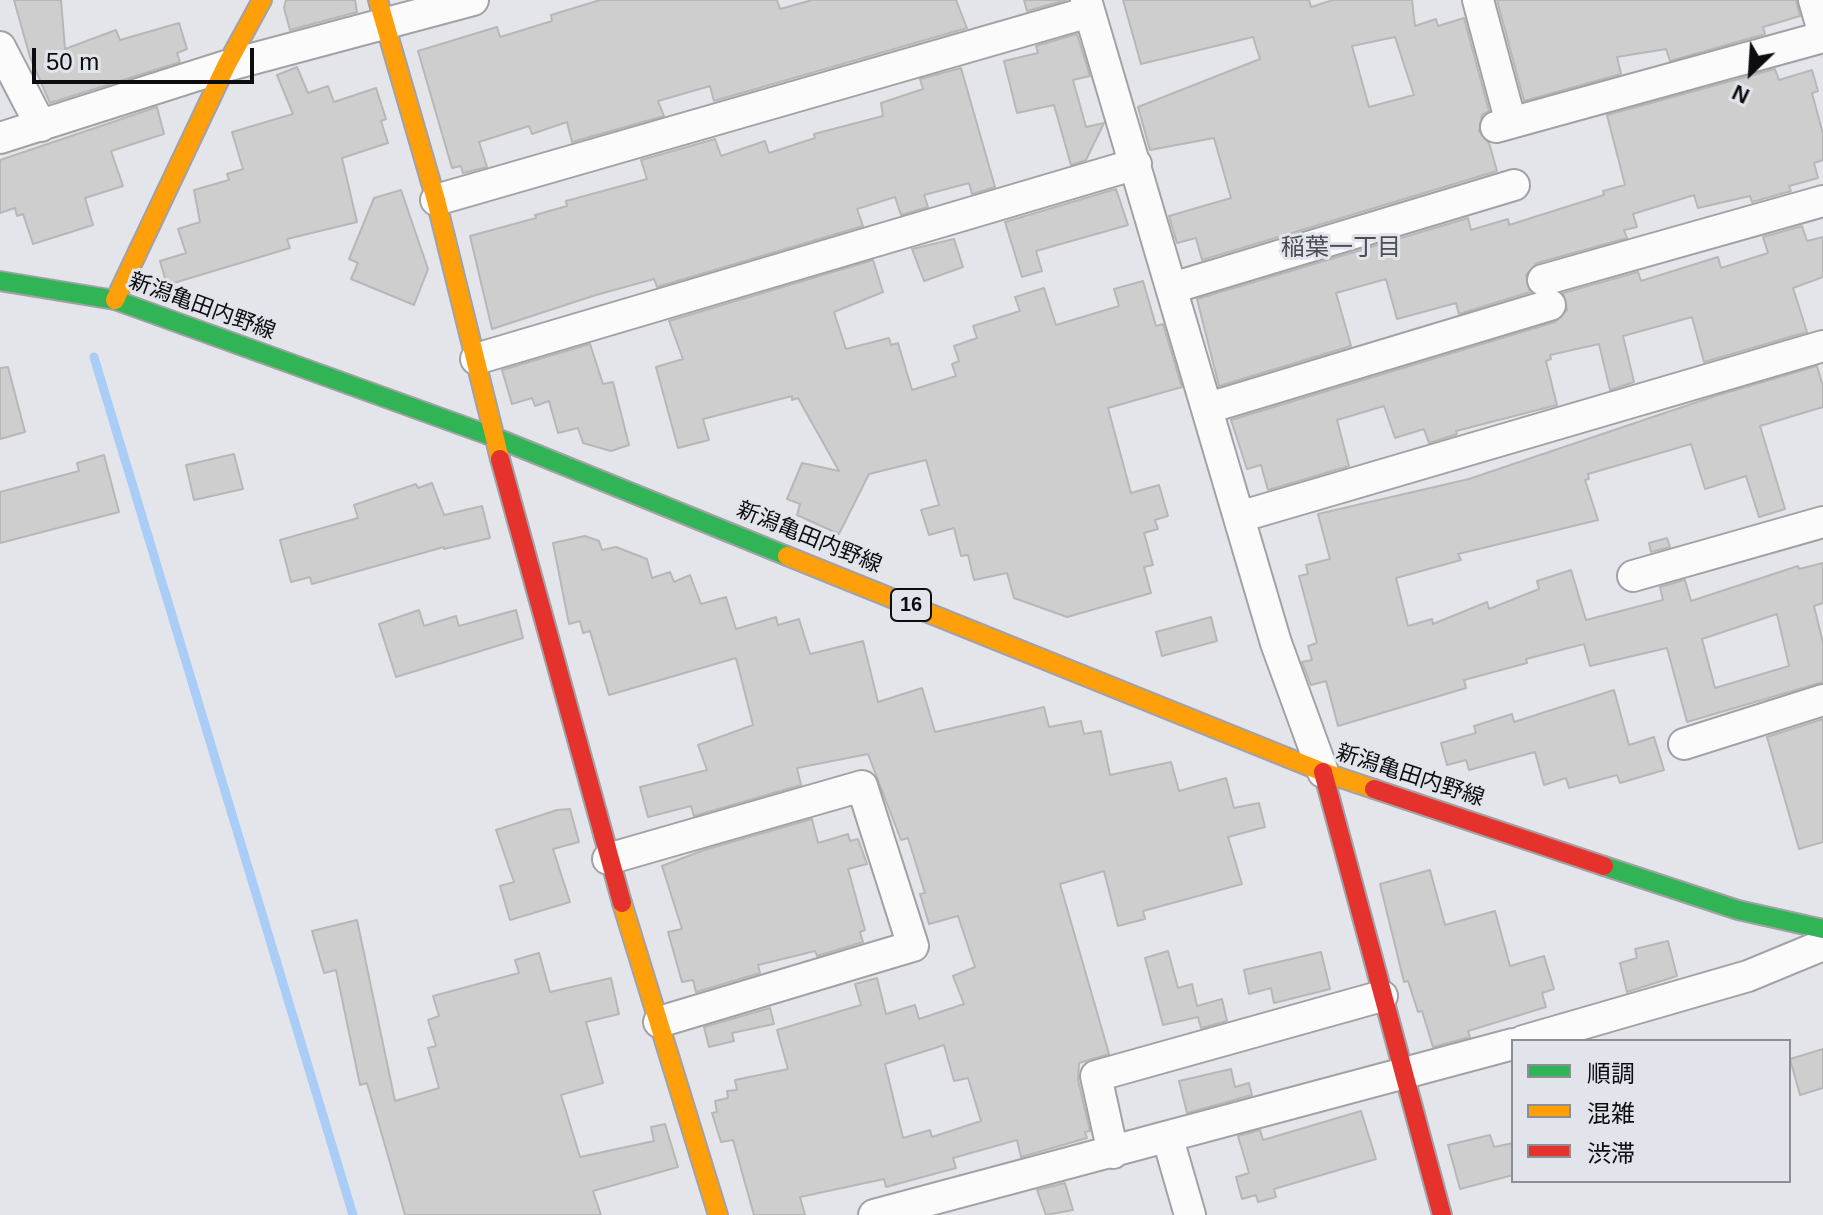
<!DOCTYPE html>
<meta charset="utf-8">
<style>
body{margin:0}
#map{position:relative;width:1823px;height:1215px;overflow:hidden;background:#e4e5ea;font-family:Helvetica,"Noto Sans JP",sans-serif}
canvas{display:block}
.legend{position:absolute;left:1511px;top:1039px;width:280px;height:144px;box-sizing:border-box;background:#e2e4ec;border:2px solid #8d8e94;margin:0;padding:10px 14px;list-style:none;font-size:24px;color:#0d0d10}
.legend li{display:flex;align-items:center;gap:16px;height:40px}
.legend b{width:40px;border:2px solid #8d8e94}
.north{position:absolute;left:1711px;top:32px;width:80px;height:80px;-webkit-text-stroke:6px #e2e4ec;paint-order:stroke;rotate:205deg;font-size:22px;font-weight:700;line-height:32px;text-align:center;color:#0d0d10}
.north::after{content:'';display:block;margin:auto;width:28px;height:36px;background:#0d0d10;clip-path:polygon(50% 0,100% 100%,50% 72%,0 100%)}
.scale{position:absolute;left:32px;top:48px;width:222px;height:36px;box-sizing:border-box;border:4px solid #0d0d10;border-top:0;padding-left:10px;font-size:24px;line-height:28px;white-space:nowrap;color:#0d0d10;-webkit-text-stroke:6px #e2e4ec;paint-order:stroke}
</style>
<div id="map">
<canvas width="1823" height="1215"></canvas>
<ul class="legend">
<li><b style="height:10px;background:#30b455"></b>順調</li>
<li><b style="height:10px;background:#ff9f0a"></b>混雑</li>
<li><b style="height:10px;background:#e5322d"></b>渋滞</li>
</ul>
<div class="north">N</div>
<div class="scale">50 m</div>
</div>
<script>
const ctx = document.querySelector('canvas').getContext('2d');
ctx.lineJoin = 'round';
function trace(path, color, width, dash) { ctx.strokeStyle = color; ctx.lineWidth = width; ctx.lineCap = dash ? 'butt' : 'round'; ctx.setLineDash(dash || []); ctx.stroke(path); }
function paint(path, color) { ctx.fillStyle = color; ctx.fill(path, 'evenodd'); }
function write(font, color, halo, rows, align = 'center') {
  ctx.font = font + ' Helvetica,"Noto Sans JP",sans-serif'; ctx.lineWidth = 6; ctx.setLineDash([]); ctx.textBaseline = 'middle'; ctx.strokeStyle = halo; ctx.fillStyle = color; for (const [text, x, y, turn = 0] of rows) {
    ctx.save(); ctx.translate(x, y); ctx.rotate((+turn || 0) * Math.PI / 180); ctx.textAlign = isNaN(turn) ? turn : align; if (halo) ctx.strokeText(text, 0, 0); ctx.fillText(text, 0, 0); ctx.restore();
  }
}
const stream = new Path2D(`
 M94,357L353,1215`);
const building = new Path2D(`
 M14,0H61L65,49L116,30L120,40L179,23L187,49L177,53L180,62L50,103L30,57Z
 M286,0H355L357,12L290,30L284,8Z
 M600,0H777L780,9L812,0H956L967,28L714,101L710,86L658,101L664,116L572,142L567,122L532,134L529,126L479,142L487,167L463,173L461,166L452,168L418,51L497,27L500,37L552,21L551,15Z
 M1024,0H1066L1027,11Z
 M1123,0H1309L1311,7L1333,0H1412L1415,26L1436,19L1438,26L1464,18L1489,111L1482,115L1479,131L1489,143L1497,171L1202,260L1196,238L1177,243L1169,216L1231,198L1214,138L1150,150L1138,107L1260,59L1253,37L1141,64ZM1395,37L1414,95L1369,107L1352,46Z
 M1497,0H1796L1800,16L1763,27L1765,34L1670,61L1666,49L1617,57L1621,74L1524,101Z
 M1077,34L1090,76L1073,80L1086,127L1104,123L1086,160L1071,165L1054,105L1017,113L1004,61L1038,53L1036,46Z
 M297,67L308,93L328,86L334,102L376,88L386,119L381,121L388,143L342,158L357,222L287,239L290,248L167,285L160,261L186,253L178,229L200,222L194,190L229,180L227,174L243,169L232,132L293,114L277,75Z
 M961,68L995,187L972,194L969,183L924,195L928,207L901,215L895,197L857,209L863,226L657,287L654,279L596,295L492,329L470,236L536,218L535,215L567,206L566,201L647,179L641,160L715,139L721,156L765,141L769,153L815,138L814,134L883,116L881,103L923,89L920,79Z
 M1775,69L1779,80L1812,70L1818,91L1812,93L1823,134V160L1814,163L1818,178L1789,186L1791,191L1752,202L1750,196L1698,208L1694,195L1633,214L1637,227L1624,230L1627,238L1537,263L1526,275L1530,292L1459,314L1456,303L1397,319L1386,279L1336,293L1351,346L1219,386L1197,299L1468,218L1471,230L1508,219L1509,225L1604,195L1603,191L1625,185L1607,115Z
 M157,107L164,134L111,151L123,186L85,198L93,225L33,244L23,214L17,216L15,208L0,213V160Z
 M1116,189L1128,225L1036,251L1042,271L1022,277L1005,222Z
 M401,190L428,269L414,305L351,279L358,263L349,259L374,198Z
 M1802,226L1807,241L1823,237V277L1793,288L1807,332L1704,362L1692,317L1623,336L1634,382L1610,390L1599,344L1550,355L1551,359L1546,361L1557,405L1456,431L1457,434L1429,443L1424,429L1395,438L1384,406L1337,420L1349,466L1268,490L1261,465L1247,469L1231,420L1555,322L1567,310L1563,293L1638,272L1641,281L1718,257L1721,268L1768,253L1763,237Z
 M954,239L963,267L924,281L912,249Z
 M873,260L883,292L834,312L846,349L889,338L891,345L898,343L912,390L956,376L952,364L959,361L954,346L977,338L973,326L1020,311L1015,297L1044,288L1056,325L1119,306L1114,289L1143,281L1156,326L1163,324L1182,387L1108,408L1131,493L1159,485L1168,516L1155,520L1158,529L1144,533L1153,565L1144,567L1151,593L1067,617L1014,598L1007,573L974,580L968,555L961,556L954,528L929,535L921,510L939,505L926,460L869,474L839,534L797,515L800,504L787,499L802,463L839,471L798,398L792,400V396L703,419L709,440L678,448L656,367L683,359L669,321Z
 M590,344L603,384L613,382L629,445L611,451L583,443L578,428L558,433L549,401L535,406L532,398L512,404L502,370Z
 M1817,366L1823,386V407L1760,426L1785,509L1759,517L1746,476L1705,489L1691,444L1588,474L1589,479L1585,480L1598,520L1458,554L1461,560L1396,578L1408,626L1432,619L1433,624L1487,602L1489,609L1539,589L1537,581L1571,570L1586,620L1663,600L1660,587L1681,581L1685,580L1691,601L1798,566L1799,569L1823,563V603L1814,606L1823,643V682L1687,722L1667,648L1590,666L1584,644L1526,659L1527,663L1464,680L1466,688L1338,726L1326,681L1311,685L1302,662L1312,660L1308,646L1317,643L1299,576L1308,574L1306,565L1330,559L1318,514L1469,479L1712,397ZM1777,614L1789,666L1715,688L1702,639Z
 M8,367L25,432L0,439V368Z
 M234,454L243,489L194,500L186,465Z
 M104,455L119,512L0,543V492L79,471L77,463Z
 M432,483L444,515L482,506L490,538L444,549V547L312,584L310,577L291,582L280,540L358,518L354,505L416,484L418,488Z
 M585,536L599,541L602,550L616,547L647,559L652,578L670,572L674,582L690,575L701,604L726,597L736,629L776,617L778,625L799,619L810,654L863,641L878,702L922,688L935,732L1044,707L1049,727L1081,721L1084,734L1101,731L1110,775L1171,762L1179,791L1226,778L1234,808L1259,803L1265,827L1228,837L1242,884L1143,911L1145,919L1118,926L1104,871L1060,884L1109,1054L1079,1063L1078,1080L1090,1131L1085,1132L1087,1138L1021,1157L1017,1140L953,1158L956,1168L886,1187L884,1179L800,1197L805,1215H754L733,1140L721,1142L712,1113L717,1112L715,1101L728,1098L727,1091L737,1090L735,1080L788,1069L777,1030L861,1005L855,984L877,978L886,1014L915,1005L919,1019L964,1004L953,976L975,967L958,916L929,924L920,894L925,893L908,838L901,840L868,754L797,768L801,785L694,816L691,806L648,817L640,787L707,770L698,745L753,725L736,658L609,695L590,631L583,633L580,621L569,624L553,543ZM944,1045L954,1081L968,1078L981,1121L932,1137L930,1130L903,1138L885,1064Z
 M1667,538L1670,547L1651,552L1649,543Z
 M419,610L424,626L456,616L459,626L516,610L523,638L396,677L379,624Z
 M1211,617L1217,641L1162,656L1156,632Z
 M1614,690L1629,745L1654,737L1664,770L1620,783L1617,775L1569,788L1566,778L1544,785L1535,752L1469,770L1466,760L1447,765L1441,743L1476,733L1474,726L1512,714L1514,722Z
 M1823,719V842L1799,849L1767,737Z
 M570,809L579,842L553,849L570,902L510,920L500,886L514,882L496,830L557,810Z
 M812,819L818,843L848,834L850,841L858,839L867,864L848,869L865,930L860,932L863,942L817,956L815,951L758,965L760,973L696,992L693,980L682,982L668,932L682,929L662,866L704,850Z
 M1430,870L1445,925L1495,911L1510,966L1544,956L1554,989L1542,993L1546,1007L1468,1031L1470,1037L1433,1047L1422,1011L1418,1012L1408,981L1404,982L1380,884Z
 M357,920L395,1101L439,1088L428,1048L436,1046L428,1020L439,1016L433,996L519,973L515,960L539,953L550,992L611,978L619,1014L586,1022L603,1083L561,1095L580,1157L654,1141L651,1127L665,1124L678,1167L593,1191L601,1215H405L367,1083L360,1085L336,970L324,973L312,931Z
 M1668,941L1677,976L1627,992L1620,963L1637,958L1635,949Z
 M1168,951L1178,988L1192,984L1197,1006L1222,999L1227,1021L1201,1028L1198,1017L1163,1025L1145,958Z
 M1321,952L1330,989L1274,1003L1271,988L1249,994L1244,970Z
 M770,1008L774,1024L732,1033L734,1041L709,1047L704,1027Z
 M1823,1049V1088L1800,1095L1790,1059Z
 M1231,1069L1235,1087L1249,1083L1252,1095L1187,1113L1179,1081Z
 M1361,1111L1376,1159L1274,1189L1276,1197L1258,1202L1256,1195L1242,1199L1236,1177L1249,1173L1238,1136L1260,1130L1263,1140Z
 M1490,1135L1494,1147L1513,1143V1175L1460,1189L1448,1145Z
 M1065,1183L1073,1210L1046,1215L1037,1190Z`);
const street = new Path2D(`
 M1086,0L1276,643L1323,772
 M1478,0L1511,123
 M1814,0L1823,31
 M0,47L41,126
 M1496,127L1823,37
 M0,138L226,66L473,0
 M436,200L1089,12
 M1543,280L1823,201
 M1172,288L1514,185
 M476,359L1136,164
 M1208,408L1550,305
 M1239,517L1823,346
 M1633,576L1823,522
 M1684,744L1823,700
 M608,859L862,786L913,946L659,1022
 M1523,1041L1748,976L1823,945
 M1168,1139L1190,1215
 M1113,1153L1096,1076L1382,996
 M874,1215L1513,1044`);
const fast = new Path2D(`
 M0,281L115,300L494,437L787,556
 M1604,866L1738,910L1823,929`);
const slow = new Path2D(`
 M378,0L436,200L500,459
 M115,300L226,66L262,0
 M787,556L1323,772L1374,789
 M622,903L718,1215`);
const jam = new Path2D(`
 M500,459L622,903
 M1323,772L1442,1215
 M1374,789L1604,866`);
const shields = [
 [911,605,40]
];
const shieldNames = [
 ["16",911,605]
];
const streetNames = [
 ["新潟亀田内野線",202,307,20],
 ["新潟亀田内野線",809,538,22],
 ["新潟亀田内野線",1410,776,18]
];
const neighbourhoodNames = [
 ["稲葉一丁目",1341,248]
];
trace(stream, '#a9cdf7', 9);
paint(building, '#cecece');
trace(building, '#b7b7b8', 2);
trace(street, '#a2a2a6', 34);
trace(fast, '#a2a2a6', 22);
trace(slow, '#a2a2a6', 22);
trace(jam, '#a2a2a6', 22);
trace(street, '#fbfbfc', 30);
trace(fast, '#30b455', 18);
trace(slow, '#ff9f0a', 18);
trace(jam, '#e5322d', 18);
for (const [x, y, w] of shields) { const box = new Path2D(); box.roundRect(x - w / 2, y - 16, w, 32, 6); ctx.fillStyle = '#e2e4ec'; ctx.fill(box); trace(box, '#0d0d10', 2); }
write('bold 20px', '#0d0d10', null, shieldNames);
write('22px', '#0d0d10', '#e2e4ec', streetNames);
write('24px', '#4c4d54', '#e2e4ec', neighbourhoodNames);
</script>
